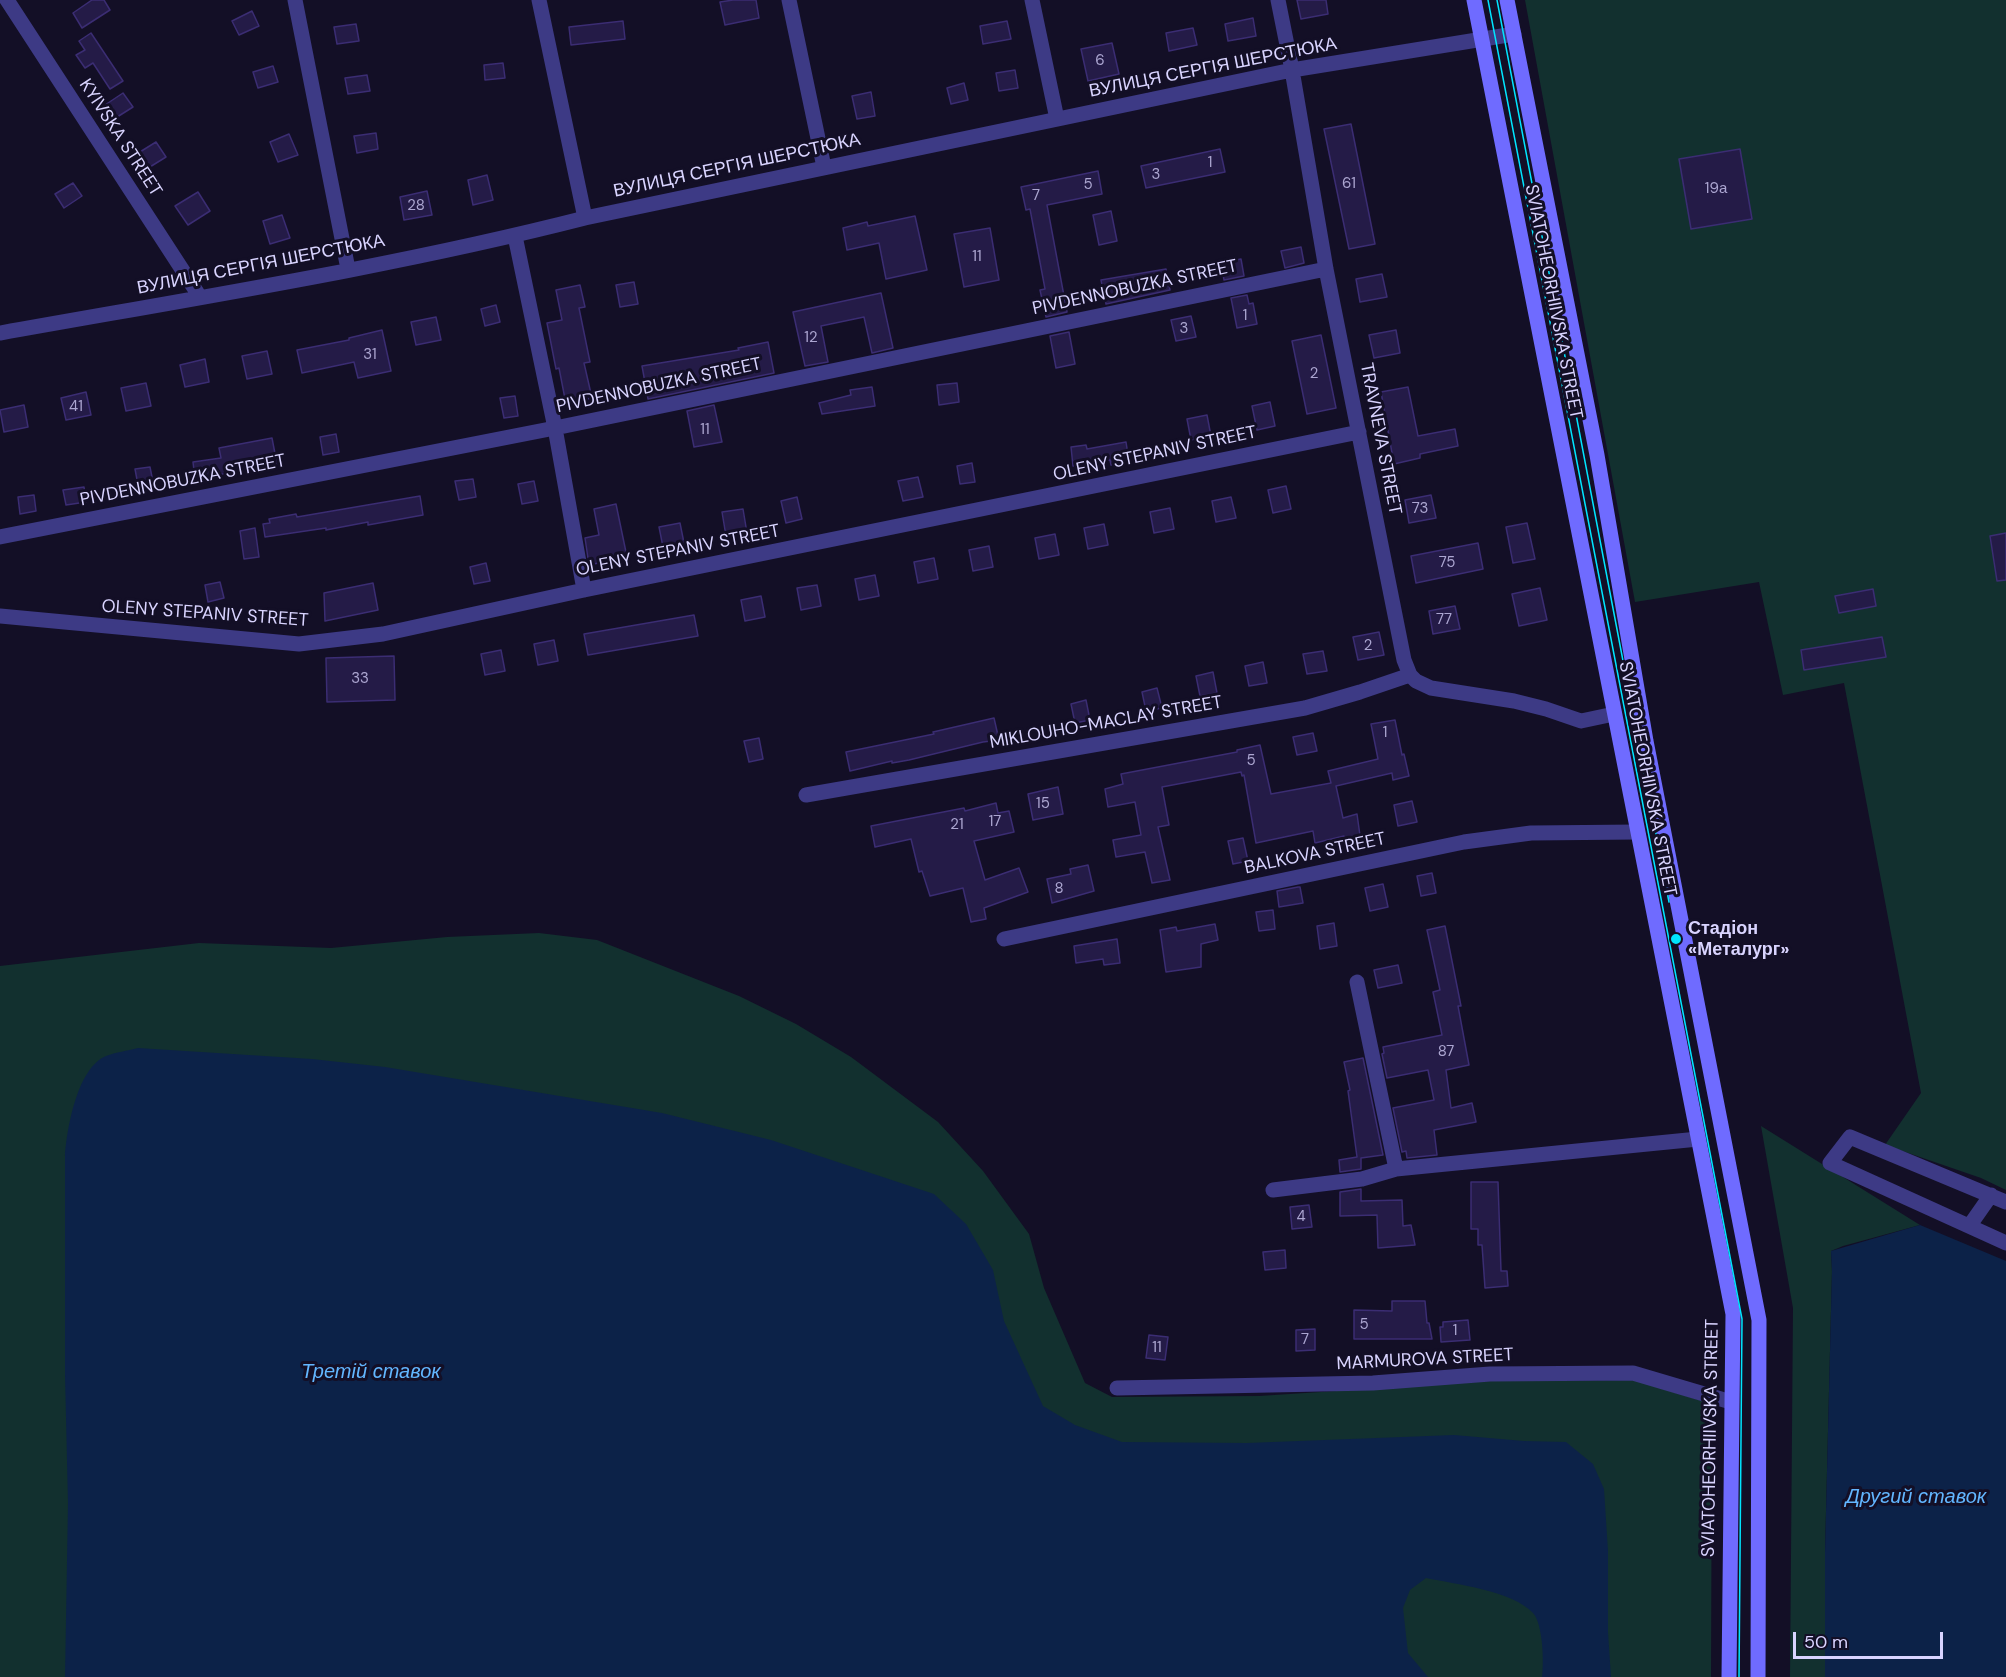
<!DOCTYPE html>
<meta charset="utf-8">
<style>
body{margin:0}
#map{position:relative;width:2006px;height:1677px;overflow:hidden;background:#130f26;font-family:"DM Sans",sans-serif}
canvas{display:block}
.scale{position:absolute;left:1793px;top:1632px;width:150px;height:27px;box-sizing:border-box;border:3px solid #d9d4ff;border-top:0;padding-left:8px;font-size:18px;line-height:21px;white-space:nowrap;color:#d9d4ff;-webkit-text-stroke:4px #130f26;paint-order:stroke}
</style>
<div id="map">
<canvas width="2006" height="1677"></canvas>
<div class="scale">50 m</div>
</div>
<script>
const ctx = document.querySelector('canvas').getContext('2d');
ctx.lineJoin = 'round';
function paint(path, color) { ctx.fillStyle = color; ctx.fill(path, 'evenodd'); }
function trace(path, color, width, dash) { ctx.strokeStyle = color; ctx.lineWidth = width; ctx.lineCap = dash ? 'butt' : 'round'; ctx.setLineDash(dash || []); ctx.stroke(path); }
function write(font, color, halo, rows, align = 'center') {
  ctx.font = font + ' "DM Sans",sans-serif'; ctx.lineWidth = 6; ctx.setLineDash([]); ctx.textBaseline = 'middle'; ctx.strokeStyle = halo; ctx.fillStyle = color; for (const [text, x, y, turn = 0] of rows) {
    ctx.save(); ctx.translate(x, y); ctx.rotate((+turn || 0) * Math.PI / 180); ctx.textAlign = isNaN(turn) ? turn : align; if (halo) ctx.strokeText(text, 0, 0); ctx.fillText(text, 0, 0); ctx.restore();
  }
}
const green = new Path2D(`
 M1525,0H2006V1190L1981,1178L1885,1145L1921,1093L1844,683L1783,695L1759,582L1635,602Z
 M539,933L597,940L739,996L796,1024L851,1057L938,1122L983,1171L1029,1234L1044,1288L1085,1383L1112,1397L1259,1396L1491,1381L1634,1380L1712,1404L1711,1677H0V966L199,943L331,948L447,937Z
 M1761,1126L1920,1225L1843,1246L1831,1251L1832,1271L1825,1552V1677H1790L1793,1308Z`);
const water = new Path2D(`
 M138,1048L312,1059L385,1067L662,1113L771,1140L934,1194L966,1224L993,1270L1004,1321L1043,1406L1075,1425L1122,1442L1247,1443L1454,1435L1524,1441L1566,1442L1593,1464L1604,1489L1608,1551V1632L1611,1677H1542C1544,1662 1543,1624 1533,1613C1513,1591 1455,1584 1426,1578L1410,1590L1403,1608L1408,1653L1428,1677H65L68,1503L65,1375V1156C67,1129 77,1068 106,1056C116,1052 127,1051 138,1048Z
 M1920,1225L2006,1261V1677H1825V1552L1832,1271L1831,1251Z`);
const building = new Path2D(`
 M92,0H104L110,10L82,28L73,13Z
 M733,0H756L759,18L725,25L720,2Z
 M1297,0H1326L1328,14L1301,19Z
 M252,11L259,26L239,35L232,21Z
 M1253,18L1256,36L1228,41L1225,24Z
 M623,21L625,39L571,45L569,27Z
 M1007,21L1011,39L983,44L980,26Z
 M356,24L359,41L337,44L334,27Z
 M1193,28L1197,45L1169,51L1166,33Z
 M91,33L123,81L110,89L93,63L85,68L76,55L85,50L79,41Z
 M1112,43L1119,74L1088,81L1081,49Z
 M503,63L505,78L485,80L484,65Z
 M273,66L278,82L258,88L253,72Z
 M1015,70L1018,88L999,91L996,73Z
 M367,75L370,91L348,94L345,78Z
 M964,83L968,100L951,104L947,88Z
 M871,92L875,116L857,119L852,96Z
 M123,93L133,107L114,119L105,105Z
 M1351,124L1375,244L1349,249L1324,129Z
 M376,133L378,149L357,153L354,136Z
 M289,134L298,155L278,162L270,142Z
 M156,142L166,157L145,170L135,155Z
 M1220,149L1225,172L1146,188L1141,166Z
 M1740,149L1752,219L1691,229L1679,159Z
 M1098,171L1102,194L1047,205L1067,312L1046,317L1040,290L1045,289L1030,209L1026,210L1021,187Z
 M487,175L493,200L473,205L468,180Z
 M73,183L82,196L64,208L55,194Z
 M427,191L432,215L404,220L400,197Z
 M198,192L210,211L188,225L175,206Z
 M1111,211L1117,241L1099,245L1093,215Z
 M282,215L290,238L270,244L263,221Z
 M915,216L927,270L886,279L879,243L847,250L843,228L867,222L868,226Z
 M990,228L999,280L964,287L954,234Z
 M1301,247L1304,263L1285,268L1281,251Z
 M1241,259L1244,276L1224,280L1221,263Z
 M1166,269L1170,290L1106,304L1101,280Z
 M1382,274L1387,297L1360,302L1356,279Z
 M634,282L638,304L620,307L616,285Z
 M580,285L585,307L579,308L590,362L584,363L592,398L566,404L559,368L556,369L547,323L562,320L556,290Z
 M881,293L893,348L872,353L864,317L821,326L828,362L805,366L793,312Z
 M1247,295L1249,304L1253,303L1257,324L1237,328L1231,298Z
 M496,305L500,322L485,326L481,309Z
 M1191,316L1196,337L1176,341L1171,320Z
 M436,317L441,340L416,345L411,322Z
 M382,330L391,371L358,378L354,362L302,373L297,350L349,340V338Z
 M1396,330L1400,353L1374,358L1369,335Z
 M1069,332L1075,364L1056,368L1050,336Z
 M1321,335L1336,408L1307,414L1292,341Z
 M768,342L774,373L648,399L642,366L739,350L738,348Z
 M267,351L272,374L247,379L242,356Z
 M205,359L209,382L185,387L180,365Z
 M146,383L151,406L126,411L121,388Z
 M957,383L959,402L939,405L937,385Z
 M872,387L875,406L822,414L819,403L851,395L850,390Z
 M1408,387L1418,436L1455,429L1458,446L1420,454V458L1394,464L1381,392Z
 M86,392L91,415L66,420L61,398Z
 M515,396L518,416L504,418L500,398Z
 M1270,402L1275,426L1257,430L1252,406Z
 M24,405L28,427L4,432L0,410Z
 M714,405L722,442L694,447L687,411Z
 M1207,415L1211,436L1191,440L1187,419Z
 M336,434L339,452L323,455L320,437Z
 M272,438L277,464L195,479L193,462L221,458L219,448Z
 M1126,442L1129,461L1111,465L1110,460L1073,466L1071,447L1086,445L1087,449Z
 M972,463L975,482L960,484L957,466Z
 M150,467L153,482L138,485L135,469Z
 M918,477L923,497L903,501L898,481Z
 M473,479L476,497L459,500L455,481Z
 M534,481L538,501L522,504L518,484Z
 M1286,486L1291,509L1273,513L1268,490Z
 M84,487L86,502L66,505L63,490Z
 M34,495L36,511L20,514L18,497Z
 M1431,495L1436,518L1409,523L1405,500Z
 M420,496L423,515L368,525V522L326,530V528L265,537L263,524L270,523L269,519L296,514L297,517Z
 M797,497L802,519L786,523L781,501Z
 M1231,497L1236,518L1216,522L1212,501Z
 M616,504L627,557L589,565L585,538L599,535L594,509Z
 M1170,508L1174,529L1154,533L1150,512Z
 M743,509L747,533L726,536L722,512Z
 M680,523L684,543L663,547L659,527Z
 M1527,523L1535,559L1513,563L1506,527Z
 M1104,524L1108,545L1088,549L1084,528Z
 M255,528L259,557L244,559L240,531Z
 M2006,533V580L1997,581L1990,536Z
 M1055,534L1059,555L1039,559L1035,538Z
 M1478,543L1483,569L1416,583L1411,556Z
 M989,546L993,567L973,571L969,550Z
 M934,558L938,579L918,583L914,562Z
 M486,563L490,581L474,584L470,567Z
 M875,575L879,596L859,600L855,579Z
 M220,582L224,598L208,602L205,585Z
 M373,583L378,610L325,621L324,593Z
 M817,585L821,606L801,610L797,588Z
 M1540,588L1547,620L1519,626L1512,594Z
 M1873,589L1876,606L1839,613L1835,596Z
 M761,596L765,617L745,621L741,600Z
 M1455,606L1460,629L1433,634L1429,611Z
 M694,615L698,636L588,655L584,634Z
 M1379,632L1384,655L1358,660L1353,637Z
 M1882,637L1886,657L1804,670L1801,650Z
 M554,640L558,661L538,665L534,644Z
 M501,650L505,671L485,675L481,654Z
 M1323,651L1327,671L1307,674L1303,654Z
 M394,656L395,700L327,702L326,658Z
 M1263,662L1267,683L1249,686L1245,666Z
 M1213,672L1217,693L1200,696L1196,676Z
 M1157,688L1162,708L1146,711L1142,692Z
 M1086,700L1090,720L1075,723L1071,704Z
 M994,718L999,740L983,742L909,760L892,763V761L850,771L846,752L934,734L933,732Z
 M1395,720L1402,755L1404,754L1409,776L1393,780L1392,773L1336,786L1343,818L1357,814L1362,850L1346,853L1344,836L1315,843L1313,831L1256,843L1244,775L1242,776L1241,772L1162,787L1169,825L1158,827L1170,880L1152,883L1145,852L1116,857L1113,840L1141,835L1135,802L1108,807L1105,789L1123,784L1121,774L1237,752V750L1260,745L1271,794L1331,783L1328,771L1378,759L1371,724Z
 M1313,733L1317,751L1297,755L1293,737Z
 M759,738L763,759L749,762L744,741Z
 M1058,787L1063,814L1033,820L1028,794Z
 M1412,801L1417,822L1398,826L1394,805Z
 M996,803L998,813L1009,811L1014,832L974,841L985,880L1019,868L1028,892L984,908L986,919L971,922L963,888L930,896L922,871L919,872L911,839L875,847L871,826L964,808L965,811Z
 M1243,838L1248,861L1233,864L1228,841Z
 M1088,865L1094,891L1052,903L1047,879L1071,874L1070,869Z
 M1432,873L1436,893L1421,896L1417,876Z
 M1383,884L1388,907L1370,911L1365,888Z
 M1298,887H1300L1303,903L1279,907L1277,891Z
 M1273,910L1275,929L1259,931L1256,912Z
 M1334,923L1337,946L1320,949L1317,926Z
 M1215,924L1218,940L1201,944V967L1166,972L1160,930L1176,927L1177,931Z
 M1445,926L1461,1006H1458L1469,1065L1446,1070L1451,1108L1472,1103L1476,1122L1434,1130L1437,1155L1407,1158L1406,1151L1402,1152L1393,1108L1434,1100L1428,1070L1387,1078L1382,1054L1384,1053L1383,1047L1442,1035L1433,992L1440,990L1427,930Z
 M1117,939L1120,963L1104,965L1103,959L1076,963L1074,946Z
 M1398,965L1402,983L1378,988L1374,970Z
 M1363,1058L1383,1155L1361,1158V1169L1340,1172L1339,1160L1357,1157L1348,1091L1350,1090L1344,1062Z
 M1471,1182H1498L1501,1271H1507L1508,1286L1485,1288L1482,1245H1478V1229H1471Z
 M1361,1189V1201L1402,1200L1403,1226L1411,1225L1415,1245L1378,1248L1377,1215L1340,1216V1192Z
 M1309,1205L1312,1227L1292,1229L1290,1207Z
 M1285,1250L1286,1268L1265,1270L1263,1252Z
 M1392,1301H1425L1427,1323H1429L1432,1339H1354V1310L1392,1311Z
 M1468,1320L1470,1340L1441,1342L1440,1327H1443V1322Z
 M1315,1329V1350L1296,1351V1330Z
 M1149,1335L1168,1337L1165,1360L1146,1358Z`);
const street = new Path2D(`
 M7,0L200,297
 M295,0L348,269
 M539,0L585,218
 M789,0L824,167
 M1032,0L1057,119
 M1278,0L1292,70L1326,269L1404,660L1410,675L1416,681L1431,688L1514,701L1546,709L1581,721L1614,714
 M515,236L555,428L584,590
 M0,333C195,298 393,267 585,218L1292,70L1514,34
 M0,537L555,428L1326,269
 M0,616L299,644L383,634L584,590L1359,432
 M806,795L1305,708L1360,692L1410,675
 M1004,939L1464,842L1531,833L1637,832
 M1357,982L1396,1169
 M1273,1190L1362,1179L1396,1169L1698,1139
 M2006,1202L1850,1137L1830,1163L2006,1243
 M1970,1225L1991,1195
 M1117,1388L1373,1383L1490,1374L1633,1373L1731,1402`);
const secondary = new Path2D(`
 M1474,0L1733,1314L1729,1677
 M1507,0L1597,455L1646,741L1759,1320L1758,1677`);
const tram = new Path2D(`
 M1488,0L1742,1319L1739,1677
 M1497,0L1669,902`);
const markers = [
 [1676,939,6,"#00e5ff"]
];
const numberNames = [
 ["6",1100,61],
 ["1",1210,163],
 ["3",1156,175],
 ["61",1349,184],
 ["5",1088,185],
 ["19а",1716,189],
 ["7",1036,196],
 ["28",416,206],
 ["11",977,257],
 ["1",1245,316],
 ["3",1184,329],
 ["12",811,338],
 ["31",370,355],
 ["2",1314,374],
 ["41",76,407],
 ["11",705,430],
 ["73",1420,509],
 ["75",1447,563],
 ["77",1444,620],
 ["2",1368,646],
 ["33",360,679],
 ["1",1385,733],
 ["5",1251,761],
 ["15",1043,804],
 ["17",995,822],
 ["21",957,825],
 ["8",1059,889],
 ["87",1446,1052],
 ["4",1301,1217],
 ["5",1364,1325],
 ["1",1455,1331],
 ["7",1305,1340],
 ["11",1157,1348]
];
const streetNames = [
 ["ВУЛИЦЯ СЕРГІЯ ШЕРСТЮКА",1213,68,-11],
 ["KYIVSKA STREET",120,138,57],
 ["ВУЛИЦЯ СЕРГІЯ ШЕРСТЮКА",737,166,-12],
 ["ВУЛИЦЯ СЕРГІЯ ШЕРСТЮКА",261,265,-11],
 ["PIVDENNOBUZKA STREET",1135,288,-12],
 ["SVIATOHEORHIIVSKA STREET",1553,302,79],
 ["PIVDENNOBUZKA STREET",659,386,-12],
 ["TRAVNEVA STREET",1380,439,79],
 ["OLENY STEPANIV STREET",1155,454,-12],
 ["PIVDENNOBUZKA STREET",183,481,-11],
 ["OLENY STEPANIV STREET",678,551,-11],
 ["OLENY STEPANIV STREET",205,614,4],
 ["MIKLOUHO-MACLAY STREET",1106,723,-10],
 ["SVIATOHEORHIIVSKA STREET",1647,779,79],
 ["BALKOVA STREET",1315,854,-12],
 ["MARMUROVA STREET",1425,1360,-3],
 ["SVIATOHEORHIIVSKA STREET",1711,1438,-89]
];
const poiNames = [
 ["Стадіон",1688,929],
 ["«Металург»",1688,950]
];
const waterNames = [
 ["Третій ставок",371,1373],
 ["Другий ставок",1916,1498]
];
paint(green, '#12302f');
paint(water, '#0c2248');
paint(building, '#241b47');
trace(building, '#3b2d73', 1.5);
trace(street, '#3d3a85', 15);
trace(secondary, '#6f6bff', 15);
trace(tram, '#00e5ff', 1.5);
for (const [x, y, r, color] of markers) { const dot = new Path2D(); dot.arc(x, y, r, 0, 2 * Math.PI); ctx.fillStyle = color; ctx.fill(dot); trace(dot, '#130f26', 2); }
write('15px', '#aca6d1', null, numberNames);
write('18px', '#d9d4ff', '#130f26', streetNames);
write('bold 18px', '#d9d4ff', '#130f26', poiNames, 'left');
write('italic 20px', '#62b6ff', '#130f26', waterNames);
</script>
